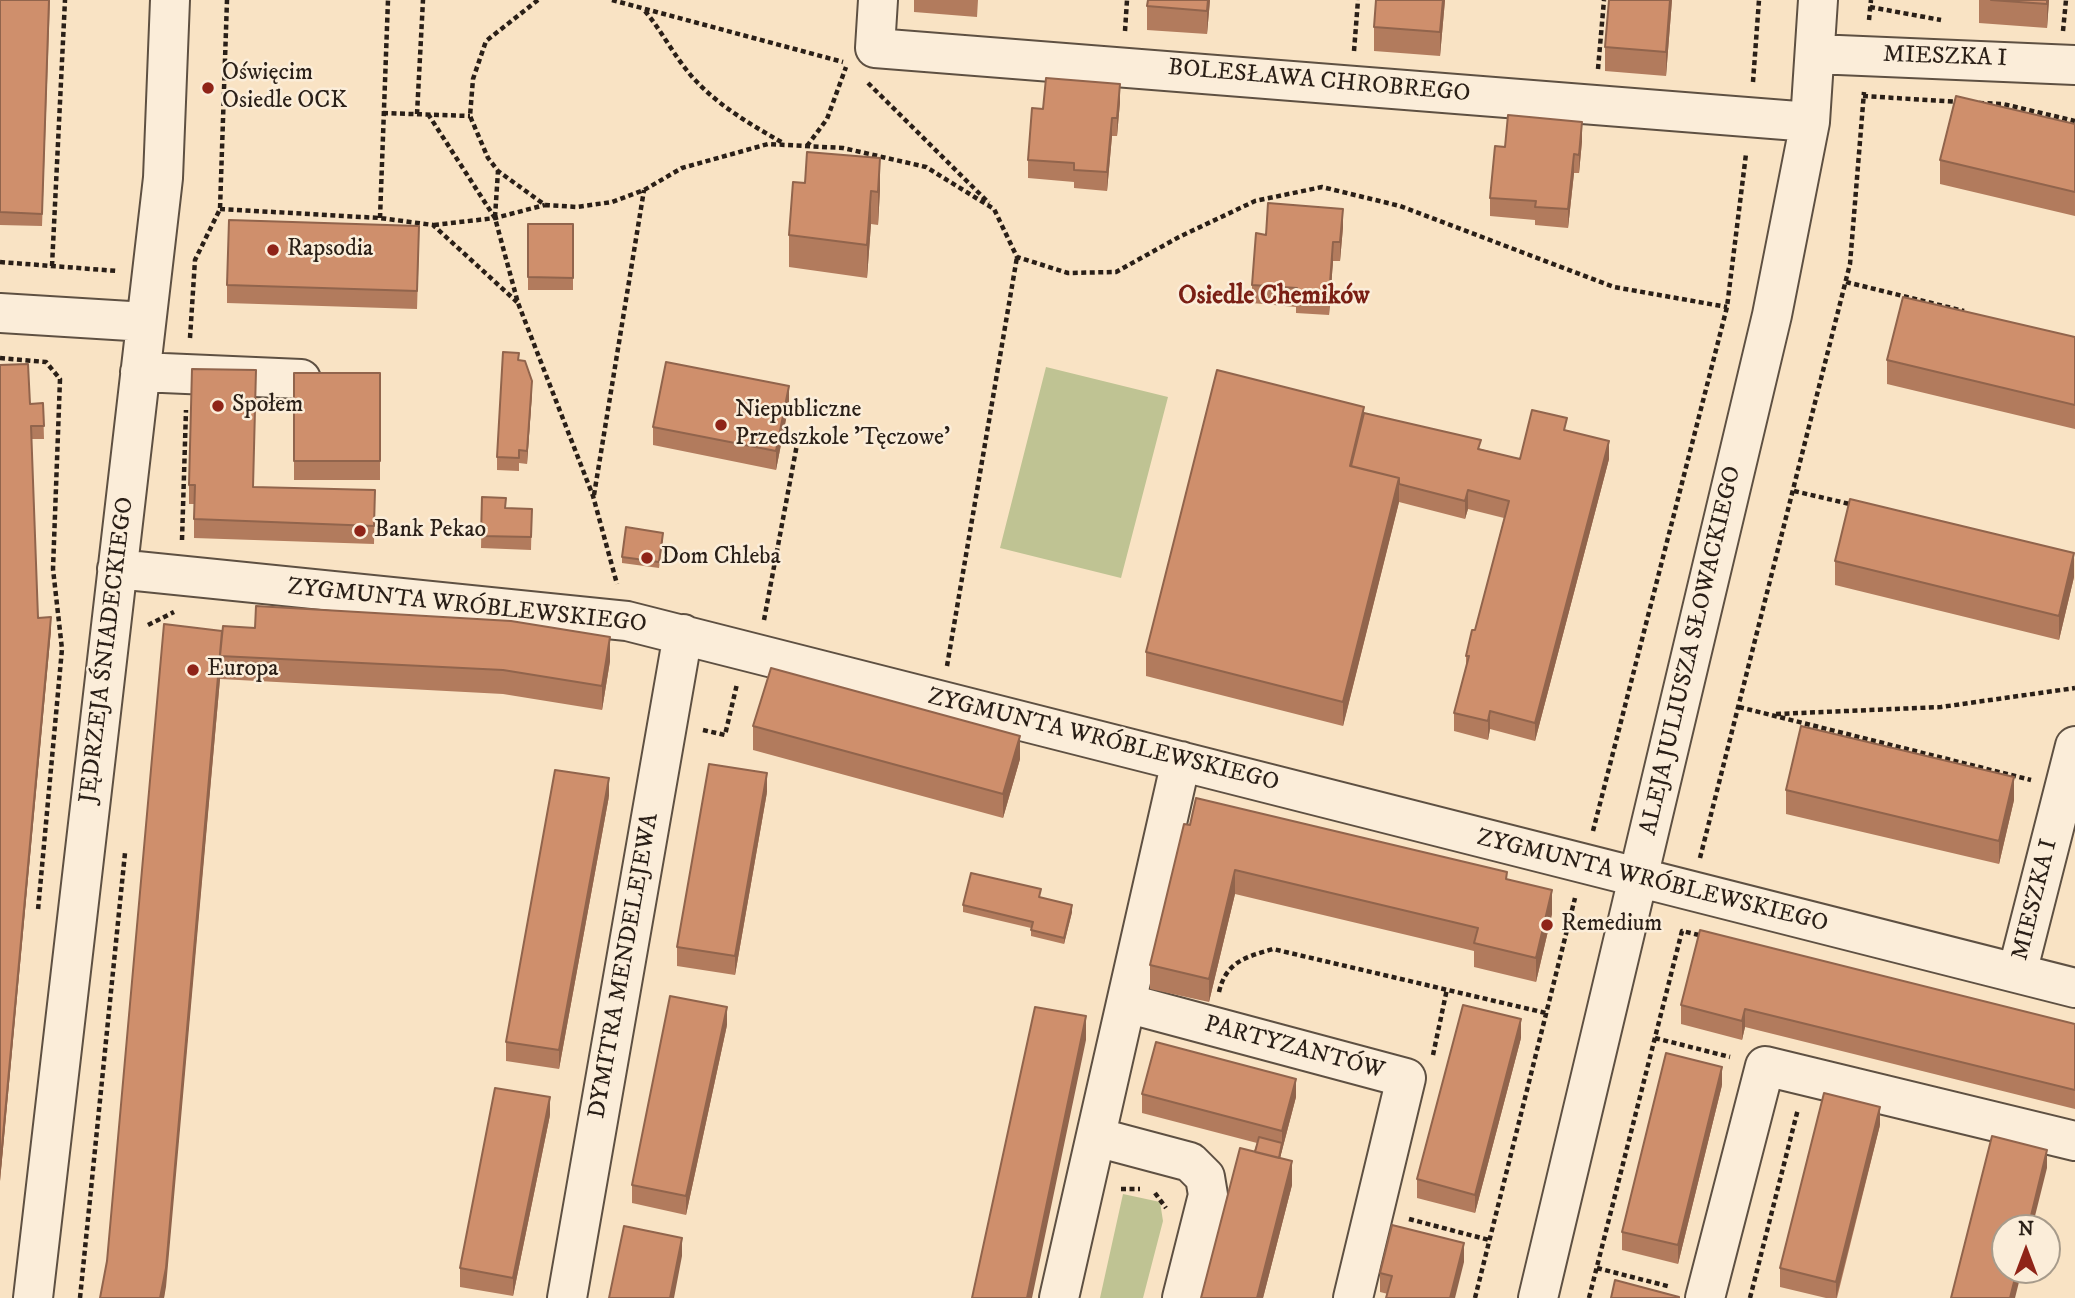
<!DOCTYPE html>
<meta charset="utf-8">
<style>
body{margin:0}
#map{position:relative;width:2075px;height:1298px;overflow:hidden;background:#f9e3c4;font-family:"IM FELL DW Pica",serif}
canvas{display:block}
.north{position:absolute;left:1991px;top:1214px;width:70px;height:70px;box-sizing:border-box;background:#fbedd9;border:2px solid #a79b8b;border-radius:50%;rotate:0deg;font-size:19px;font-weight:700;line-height:28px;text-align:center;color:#2a1f17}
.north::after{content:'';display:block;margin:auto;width:24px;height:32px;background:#8f2418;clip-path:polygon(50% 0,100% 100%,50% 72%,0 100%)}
</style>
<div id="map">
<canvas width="2075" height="1298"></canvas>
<div class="north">N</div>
</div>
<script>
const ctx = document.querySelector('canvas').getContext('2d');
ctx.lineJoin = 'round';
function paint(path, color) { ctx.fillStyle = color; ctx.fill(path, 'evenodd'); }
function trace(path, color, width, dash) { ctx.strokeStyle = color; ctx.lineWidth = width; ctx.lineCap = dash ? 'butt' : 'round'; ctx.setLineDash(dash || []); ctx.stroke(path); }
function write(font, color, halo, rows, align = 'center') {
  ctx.font = font + ' "IM FELL DW Pica",serif'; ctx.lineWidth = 5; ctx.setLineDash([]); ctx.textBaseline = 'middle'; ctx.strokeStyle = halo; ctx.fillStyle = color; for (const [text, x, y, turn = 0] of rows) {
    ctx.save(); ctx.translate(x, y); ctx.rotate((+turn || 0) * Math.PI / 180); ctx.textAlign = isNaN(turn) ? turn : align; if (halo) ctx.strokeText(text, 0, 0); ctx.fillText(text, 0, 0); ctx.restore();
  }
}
const green = new Path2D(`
 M1046,367L1168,397L1121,578L1000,548Z
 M1123,1194L1160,1202L1163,1221L1143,1298H1100Z`);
const path = new Path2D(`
 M538,0L486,41L473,79L470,116L488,158L498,171L545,205L577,207L612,202L644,190L682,168L768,144L843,148L926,167L994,209L1017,257L1068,273L1116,272L1179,237L1255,201L1322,187L1400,206L1614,287L1727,307
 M612,0L843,62
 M1870,7L1941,20
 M645,11C660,29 671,50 685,68C710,101 748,123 783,143
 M1869,20L1871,0
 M1125,31L1127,0
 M2063,31L2066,0
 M1354,51L1358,0
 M1598,69L1604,0
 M1753,82L1759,0
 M868,83L989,203
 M1863,96L1960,102
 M1979,103L2003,104L2075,121
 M383,113L470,116
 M417,114L423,0
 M428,114L495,218L518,303L593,496L617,584
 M807,146L827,119L846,67
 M220,209L380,218L433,225L517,302
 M495,217L498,171
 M380,218L388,0
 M434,225L495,218L545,205
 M0,262L117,271
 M52,266L65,0
 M1846,282L1964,311
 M190,338L195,260L220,209L227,0
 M0,358L46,362L60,379L53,569L62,649L38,910
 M1794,491L1854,505
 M594,495L644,190
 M182,540L186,410
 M764,620L798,439
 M148,625L174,612
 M947,666L1017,257
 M1739,707L2031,780
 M1776,714L1941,707L2075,688
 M703,730L725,735L737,684
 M1593,831L1727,307L1746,154
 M1700,858L1850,264L1864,92
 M1219,992C1226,962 1245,957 1273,949L1546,1013
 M1655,1038L1730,1057
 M1433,1055L1447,989
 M1121,1189H1140
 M1155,1193L1166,1208
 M1409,1219L1489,1240
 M1597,1268L1671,1287
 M80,1298L125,853
 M1475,1298L1575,898
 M1589,1298L1682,931L1703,936
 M1750,1298L1798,1109`);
const minor = new Path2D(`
 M878,0L875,48L1810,122
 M1815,54L2075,65
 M0,313L146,322
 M140,372L301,379
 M117,569L627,621L2075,988
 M2017,973L2075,746
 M1126,1003L1406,1078L1353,1298
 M1096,1137L1190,1162L1205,1177L1208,1195L1182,1298
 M33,1298L163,178L170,0
 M567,1298L683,634
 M1059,1298L1181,761
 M1538,1298L1772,315L1810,122L1818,0
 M1705,1298L1765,1066L2075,1141`);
const wall = new Path2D(`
 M0,0H50L42,226L0,225Z
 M914,0H978L977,17L914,12Z
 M1210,0L1207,34L1147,30V6Z
 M1376,0H1445L1440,56L1374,51V27Z
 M1609,0H1672L1666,76L1605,71V47Z
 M1979,0H2049L2047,28L1979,23Z
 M1120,102L1117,136H1112L1107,191L1074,188V182L1028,178V160L1043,109Z
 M2075,124V216L1940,184V160Z
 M1582,141L1579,173H1574L1568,228L1535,225V220L1490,216V198L1505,147Z
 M805,183L880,190L878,225L871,224L867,278L789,267V235Z
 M528,224H573V290H528Z
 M1343,227L1340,261H1333L1329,315L1296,313V307L1252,303V285L1266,235Z
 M419,245L417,309L227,303V285Z
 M2075,337V429L1887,384V360Z
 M519,360L532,393L527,464L519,463V471L497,470V457Z
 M0,365L30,404L43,403L44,439H31L38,618L51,630L0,1181Z
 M294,373H380V480H294Z
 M789,404L776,470L653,445V427Z
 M1364,413L1481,449L1520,459L1567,430L1609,459L1535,741L1490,729L1488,740L1454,731V713L1466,669V656L1475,630L1504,518L1468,509L1465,519L1399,502L1343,726L1146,676V652Z
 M189,485L375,490L374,544L194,538V504H189Z
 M482,497L506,508L532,509L531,550L481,548Z
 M663,539L659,568L622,563V557Z
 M1835,561L2074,577L2059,640L1835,585Z
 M222,631L610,661L602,710L503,694L220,679L164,1298H100Z
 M753,726L1020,759L1003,818L753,750Z
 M1786,790L2014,800L1999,864L1786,814Z
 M767,792L735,975L677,966V947Z
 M609,796L559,1069L506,1061V1042Z
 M1184,824L1507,879L1552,914L1536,982L1474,967V951L1235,894L1209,1002L1150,989V965Z
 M1040,898L1072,912L1064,944L1031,936V928L963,912V905Z
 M1681,1005L2075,1024V1109L1745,1027L1742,1040L1681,1024Z
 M727,1025L686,1215L632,1203V1185Z
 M1521,1038L1475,1213L1417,1198V1179Z
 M1722,1085L1678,1264L1622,1250V1232Z
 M1142,1094L1296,1097L1280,1158L1292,1185L1263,1298H1201L1257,1143L1142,1113Z
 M550,1115L513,1296L460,1287V1268Z
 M1880,1125L1837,1298H1826L1780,1287V1268Z
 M1464,1262L1388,1294L1380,1292V1273Z`);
const shadedWall = new Path2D(`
 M1208,0H1210L1207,34V11Z
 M1443,0H1445L1440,56V32Z
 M1670,0H1672L1666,76V52Z
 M2047,0H2049L2047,28Z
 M1120,84V102L1117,136V118Z
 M1112,118V136L1107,191V172Z
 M1582,122V141L1579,173V155Z
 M1574,154V173L1568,228V209Z
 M880,158V190L878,225V192Z
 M871,191V224L867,278V245Z
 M1343,209V227L1340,261V242Z
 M1333,242V261L1329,315V297Z
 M532,381V393L527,464V451Z
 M789,386V404L776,470V451Z
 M1364,407V431L1354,472L1350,466Z
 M1609,441V459L1535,741V723Z
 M1399,478V502L1343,726V702Z
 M1468,490V509L1465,519V501Z
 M2074,553V577L2059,640V616Z
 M51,617V630L0,1181V1168Z
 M610,637V661L602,710V686Z
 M220,664V679L166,1287L164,1298H160Z
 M1490,711V729L1488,740V721Z
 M1020,736V759L1003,818V794Z
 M767,773V792L735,975V956Z
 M2014,777V800L1999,864V841Z
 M609,778V796L559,1069V1050Z
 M1235,870V894L1209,1002V979Z
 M1552,890V914L1536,982V958Z
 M1072,905V912L1064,944V938Z
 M727,1007V1025L686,1215V1196Z
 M1745,1009V1027L1742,1040V1021Z
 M1086,1016V1040L1032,1298H1027Z
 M1521,1019V1038L1475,1213V1195Z
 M1722,1067V1085L1678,1264V1245Z
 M1296,1079V1097L1274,1181V1174L1282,1143V1131Z
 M550,1097V1115L513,1296V1278Z
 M1880,1107V1125L1836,1298V1282Z
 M2047,1150V1168L2032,1228H2028Z
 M1292,1161V1185L1263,1298H1257Z
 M682,1238V1256L674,1298H670Z
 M1464,1243V1262L1455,1298H1450Z
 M2017,1270H2022L2015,1298H2010Z`);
const building = new Path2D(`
 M0,0H49L42,214L0,212Z
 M1148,0H1208L1207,11L1147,6Z
 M1376,0H1443L1440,32L1374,27Z
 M1609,0H1670L1666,52L1605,47Z
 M1991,0H2047V4Z
 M1046,78L1120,84L1117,118H1112L1107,172L1074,170V163L1028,160L1032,108L1043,109Z
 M1956,96L2075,124V192L1940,160Z
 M1508,115L1582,122L1579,155L1574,154L1568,209L1535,207L1536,201L1490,198L1495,146L1505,147Z
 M807,152L880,158L878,192L871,191L867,245L789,235L793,182L805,183Z
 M1268,203L1343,209L1340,242H1333L1329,297L1296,295L1297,288L1252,285L1256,233L1266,235Z
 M229,220L419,226L417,291L227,285Z
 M528,224H573V278L528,277Z
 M1903,297L2075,337V405L1887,360Z
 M503,352L519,353L518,360L525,361L532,381L527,451L519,450V458L497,457Z
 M666,362L789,386L776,451L653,427Z
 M28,364L30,404L43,403L44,426H31L38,618L51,617L0,1168V365Z
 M192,369L256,370L253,487L375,490L374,526L194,519L195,485H189Z
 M1217,370L1364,407L1350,466L1399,478L1343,702L1146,652Z
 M294,373H380V461H294Z
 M1532,410L1567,418L1564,430L1609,441L1535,723L1490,711L1488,721L1454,713L1469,656H1466L1472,630H1475L1509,501L1468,490L1465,501L1399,484V478L1351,466L1364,413L1481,440L1478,449L1520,459Z
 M482,497L506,498L505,508L532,509L531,537L481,536Z
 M1850,499L2074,553L2059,616L1835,561Z
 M626,527L663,533L659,562L622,557Z
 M256,606L511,621L610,637L602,686L503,670L220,656L223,626L255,628Z
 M164,624L222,631L166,1268L160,1298H100L107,1261Z
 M771,668L1020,736L1003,794L753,726Z
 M1801,726L2014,777L1999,841L1786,790Z
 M709,764L767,773L735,956L677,947Z
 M555,770L609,778L559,1050L506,1042Z
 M1196,798L1507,872L1506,879L1552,890L1536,958L1474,943L1478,928L1235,870L1209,979L1150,965L1184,824L1190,825Z
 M971,873L1041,889L1039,897L1072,905L1064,938L1031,930L1033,922L963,905Z
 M1700,930L2075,1024V1090L1745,1009L1742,1021L1681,1005Z
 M670,996L727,1007L686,1196L632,1185Z
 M1463,1005L1521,1019L1475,1195L1417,1179Z
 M1035,1007L1086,1016L1027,1298H972Z
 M1156,1042L1296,1079L1282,1131L1142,1094Z
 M1666,1053L1722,1067L1678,1245L1622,1232Z
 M495,1088L550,1097L513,1278L460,1268Z
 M1824,1093L1880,1107L1836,1282L1780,1268Z
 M1992,1136L2047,1150L2028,1228H2005V1270H2017L2010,1298H1951Z
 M1259,1137L1282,1143L1279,1158L1255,1152Z
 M1240,1148L1292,1161L1257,1298H1201Z
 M1392,1225L1464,1243L1450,1298H1386L1392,1276L1380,1273Z
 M624,1226L682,1238L670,1298H609Z
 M1615,1280L1679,1297V1298H1611Z`);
const markers = [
 [208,88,7,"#8f2418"],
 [273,250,7,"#8f2418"],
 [218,406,7,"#8f2418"],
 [721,425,7,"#8f2418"],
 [360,531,7,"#8f2418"],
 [647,558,7,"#8f2418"],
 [193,670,7,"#8f2418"],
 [1547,925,7,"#8f2418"]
];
const streetNames = [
 ["MIESZKA I",1945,58,2],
 ["BOLESŁAWA CHROBREGO",1319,82,5],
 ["ZYGMUNTA WRÓBLEWSKIEGO",467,607,6],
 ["JĘDRZEJA ŚNIADECKIEGO",108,650,-83],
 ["ALEJA JULIUSZA SŁOWACKIEGO",1692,651,-77],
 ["ZYGMUNTA WRÓBLEWSKIEGO",1103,741,14],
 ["ZYGMUNTA WRÓBLEWSKIEGO",1652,882,14],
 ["MIESZKA I",2036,900,-76],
 ["DYMITRA MENDELEJEWA",625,966,-80],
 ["PARTYZANTÓW",1294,1049,15]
];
const poiNames = [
 ["Oświęcim",222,74],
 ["Osiedle OCK",222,102],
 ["Rapsodia",287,250],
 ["Społem",232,406],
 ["Niepubliczne",735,411],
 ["Przedszkole 'Tęczowe'",735,439],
 ["Bank Pekao",374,531],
 ["Dom Chleba",661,558],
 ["Europa",207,670],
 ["Remedium",1561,925]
];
const neighbourhoodNames = [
 ["Osiedle Chemików",1274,298]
];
paint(green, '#bfc393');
trace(minor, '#5e5042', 42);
trace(path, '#2a1f17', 4.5, [5, 3.5]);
trace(minor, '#fbedd9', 38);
paint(wall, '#b27b5d');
paint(shadedWall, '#91644c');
paint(building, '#cf8f6c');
trace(building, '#91644c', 2);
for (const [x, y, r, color] of markers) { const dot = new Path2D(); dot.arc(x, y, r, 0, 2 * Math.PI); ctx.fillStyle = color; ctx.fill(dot); trace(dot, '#fbedd9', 2.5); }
write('24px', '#2a1f17', '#fbedd9', streetNames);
write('24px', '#2a1f17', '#fbedd9', poiNames, 'left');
write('bold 26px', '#7a1f14', '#fbedd9', neighbourhoodNames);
</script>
